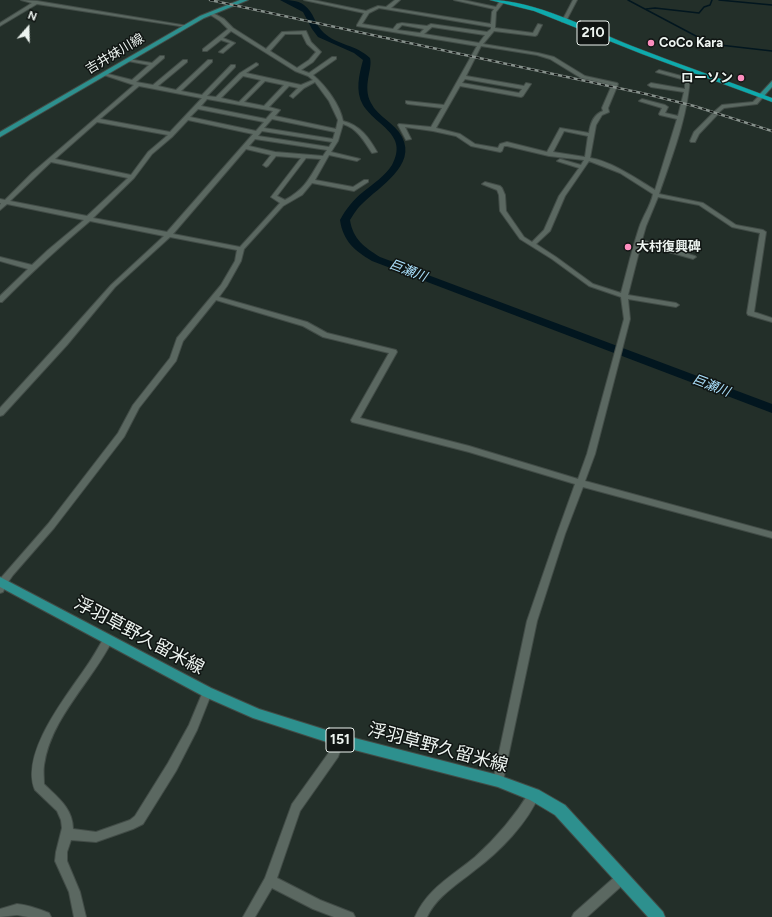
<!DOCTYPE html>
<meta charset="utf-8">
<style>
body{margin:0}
#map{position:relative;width:772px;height:917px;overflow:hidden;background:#232f29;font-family:Figtree,sans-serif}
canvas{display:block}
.north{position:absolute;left:8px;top:8px;width:40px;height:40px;-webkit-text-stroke:3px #101513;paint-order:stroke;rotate:20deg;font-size:11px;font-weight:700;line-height:16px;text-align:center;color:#edf4f0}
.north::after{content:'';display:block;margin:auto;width:14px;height:18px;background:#edf4f0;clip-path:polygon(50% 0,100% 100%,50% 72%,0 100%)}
</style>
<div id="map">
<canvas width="772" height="917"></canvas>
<div class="north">N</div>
</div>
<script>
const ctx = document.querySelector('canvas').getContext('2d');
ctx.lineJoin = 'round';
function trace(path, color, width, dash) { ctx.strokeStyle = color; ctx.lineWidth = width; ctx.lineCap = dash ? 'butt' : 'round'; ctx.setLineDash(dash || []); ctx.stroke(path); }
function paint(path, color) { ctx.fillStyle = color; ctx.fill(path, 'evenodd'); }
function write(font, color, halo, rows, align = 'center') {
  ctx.font = font + ' Figtree,"Noto Sans JP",sans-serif'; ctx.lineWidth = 3; ctx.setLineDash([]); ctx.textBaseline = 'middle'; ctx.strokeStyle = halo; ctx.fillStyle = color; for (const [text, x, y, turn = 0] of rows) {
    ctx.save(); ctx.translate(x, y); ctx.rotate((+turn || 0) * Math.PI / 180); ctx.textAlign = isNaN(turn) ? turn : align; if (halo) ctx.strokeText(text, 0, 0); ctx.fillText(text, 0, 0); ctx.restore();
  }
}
const stream = new Path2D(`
 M628,0L711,44L772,51
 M719,0L772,5
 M646,9L655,8L699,13L704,7L710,5L712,0`);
const river = new Path2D(`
 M280,0C289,0 297,0 304,5C314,12 315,25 324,33C337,45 357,45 370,58C373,69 362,86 371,103C378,117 395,123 402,137C417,165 379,187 363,203C357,208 354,214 350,220C353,239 364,247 380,257L772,404V413L372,261C355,251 343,241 340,220C346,209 353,200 363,192C373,184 385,176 392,165C409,134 376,126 363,105C355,91 359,75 363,60L354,53L318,37L312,29L303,12Z`);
const minor = new Path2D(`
 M21,0L37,1L188,26L186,27L37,4L0,26V23L32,3Z
 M304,0H313L366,11L378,6L386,7L395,0H400L391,8L491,24L492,12L494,9L454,0H463L496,7L500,1H504V2L496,12L495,28L533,33L538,24L542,25L537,35L535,36L494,31L483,44L538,53L554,57L585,76L617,83L618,84L608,108L609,112L602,115L596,125L590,158C611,161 637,179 655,190L677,119L660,115L659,114L662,108L639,101L642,99L665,105L668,107L665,113L678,116L684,92L651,87L648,85L651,83L685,89V80L656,72L659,70L685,77C686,73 690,70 694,71V73L690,76C688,116 672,156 659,194L703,203L736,225L763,230L766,232L754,312L772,318V322L748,315L747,313L760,233L732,227L699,205L658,197L646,226L642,240L695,256L696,257L693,259L641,244L628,295L676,303L679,305L676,307L628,299L630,319L595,454L585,481L772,532V538L583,487L565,534L537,621L503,781L502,785L498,786L494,785L493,781L527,621L557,534L575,484L469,452L352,422L351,420L389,353L323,337L303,326L216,300L183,341L176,361L139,408L124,437L54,528L13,575L6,585L3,592L0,593V579L48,524L118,433L133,405L170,358L177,338L221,285L235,261L237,250L170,237L115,287L67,345L3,415L0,416V408L61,341L111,285L164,236L90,221C59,247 31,273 2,302H0V296L28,269L0,261V257L32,265L48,250L84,220L7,204L0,210V205L1,203H0V199L5,200L32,173L134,85L104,75V73L132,80L149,65L128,61V59L152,63L160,56H164V58L136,82L153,85L183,60H187V62L158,86L176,90L208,60H212V62L181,91L202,95L231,65H235V67L207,96L216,97L240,73L256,63L258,64V65L246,73L301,85L313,80L308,76L295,71L231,31L223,38L235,43L223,53L219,52L230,43L221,40L207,51H203V49L228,29L220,21L209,14V13L211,12L224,19L233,28L266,49L282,32L306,31L311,42L321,52L313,62L301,70L309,73L332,57H336V59L313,75C326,86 340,105 343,121C360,125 369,138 377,152L372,153C364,141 357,128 343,124L338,141L331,152L360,159L357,161L329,155L315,180L353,187L364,180H368V182L354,191L312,183L302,195L283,206L244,249L241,261L227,286L219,297L307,322L327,333L396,350L397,352L360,418L469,446L578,479L587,454L624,319L621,297L589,286L552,259L520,239L500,211L499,195L497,190L482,184L485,182L500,186L502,188L505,195L506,211L524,237L532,242L544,230L559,196L579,168L557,161L560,159L581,165L584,160L549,156L507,146H504L502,151L500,152L471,146L456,136L433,131L405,127L411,139L406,140L398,125L399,124L431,127L442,108L408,104L406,103V101L444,105L477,46L357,26V25L364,13ZM379,8L491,27V29L487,32L431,24L427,26L402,23L397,24L393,29L362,24L369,13ZM402,25L424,29L420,33L397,30ZM432,27L485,35L479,43L424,34ZM285,34H302L307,44L316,52L309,60L297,68L270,51ZM481,46L537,55L550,59L581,78L612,85L602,108L603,111C594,114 590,124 589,133L560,128L547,152L507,142L500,144L498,148L475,144L460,134L436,128L460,86L521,97L523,96L531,84L526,83L524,86L466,76ZM243,76L261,80L239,102L221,98ZM465,79L522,89L519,93L462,83ZM265,81L284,85L264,106L244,102ZM315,82L329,101L338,120L336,129L275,116L280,110L269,107L289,86L298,88L290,96L293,98L304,88ZM139,86L201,98H202L170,132L100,119ZM207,99L273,111L266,119L201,106ZM198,109L264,122L256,131L190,117ZM272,119L335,132L333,139L264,128ZM188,120L253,134L167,232L93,218L134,178L152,154L172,137ZM97,122L168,135L148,152L131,175L55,159ZM262,131L332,142L329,147L258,136ZM564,131L588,136L585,157L553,152ZM255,139L327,150L323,156L275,152L249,146ZM246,149L271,155L263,165L266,167L268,166L276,156L301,158L271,197L280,203L240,247L173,234ZM306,158L321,159C309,179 305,189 285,200L277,196ZM589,161L620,173L653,194C651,205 643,216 639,228C632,249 627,271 621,293L593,284L556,257L536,244L550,231L565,196ZM51,162L128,178L87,216L10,201Z
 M573,0H577L566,21L562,22V21Z
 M761,94L764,96L757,104L724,108L718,113L715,111L722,105L753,102Z
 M712,114L717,115L699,134L695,142H691L690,141L694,132Z
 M108,635L111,636L113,639C92,682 51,717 44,765C43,771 44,778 44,784C57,797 73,808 73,829L96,832L130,820L135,816L168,763L189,725L204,689L207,688L210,689L212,692L197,730L176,771L143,824L133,829L96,842L71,840L67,852V861L80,892L86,917H74L69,892L55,861L56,852L62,828L61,820L57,811L35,790C20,754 65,698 84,670C92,659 98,648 105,636Z
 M339,735L343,737L344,740L338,757L300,811L277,878L320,900L353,913L355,917H334L313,909L272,888L255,917H243L265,878L292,804L330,751L335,737Z
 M534,790L538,791L539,795C528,823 499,852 475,870C458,884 437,896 427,917H415C427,889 452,876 475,857C496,838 515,816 530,791Z
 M622,872L626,874L628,878L626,882L587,917H572L574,913L618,874Z
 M17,904C28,905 39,909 49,913L51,917H28L17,915L0,917V909Z`);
const major = new Path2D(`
 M240,0H248L204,18L0,137V132L200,16Z
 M772,81V87L763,97H759V95Z
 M0,577L211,688L259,709L339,734L498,775L539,790L565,805L663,912L665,917H648L555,815L530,800L498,787L339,746L253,718L203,696L0,587Z`);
const highway = new Path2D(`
 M490,0C534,0 590,29 632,46C678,64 725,80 772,98V102L642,54L534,11Z`);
const rail = new Path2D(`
 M210,0L646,94L694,106L772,131`);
const markers = [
 [651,43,4,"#fd8ebe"],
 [741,78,4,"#fd8ebe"],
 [628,247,4,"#fd8ebe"]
];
const farPoinames = [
 ["CoCo Kara",659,43],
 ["ローソン",733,78,"right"],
 ["大村復興碑",636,247]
];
const farStreetnames = [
 ["吉井妹川線",115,54,-31]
];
const farWaternames = [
 ["巨瀬川",408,271,21],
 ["巨瀬川",711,386,21]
];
const shields = [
 [593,33,32],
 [340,740,28]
];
const shieldNames = [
 ["210",593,33],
 ["151",340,740]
];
const nearStreetnames = [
 ["浮羽草野久留米線",139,636,28],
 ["浮羽草野久留米線",438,748,15]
];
trace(stream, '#02161f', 1.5);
paint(river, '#02161f');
trace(minor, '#424c47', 2);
trace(major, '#424c47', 2);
trace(highway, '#424c47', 1);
paint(minor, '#5b6861');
paint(major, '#2d908e');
paint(highway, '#0eaaac');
trace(rail, '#86908b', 2.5);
trace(rail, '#101513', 1.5, [4]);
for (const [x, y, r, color] of markers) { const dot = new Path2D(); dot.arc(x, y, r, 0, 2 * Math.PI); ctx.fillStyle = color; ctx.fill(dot); trace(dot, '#101513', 1.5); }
write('bold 13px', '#edf4f0', '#101513', farPoinames, 'left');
write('13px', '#edf4f0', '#101513', farStreetnames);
write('italic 13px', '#abe1fd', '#101513', farWaternames);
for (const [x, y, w] of shields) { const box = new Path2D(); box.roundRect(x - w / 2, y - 12, w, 24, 3); ctx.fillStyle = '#101513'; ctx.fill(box); trace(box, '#edf4f0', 1); }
write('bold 14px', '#edf4f0', null, shieldNames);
write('18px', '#edf4f0', '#101513', nearStreetnames);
</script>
